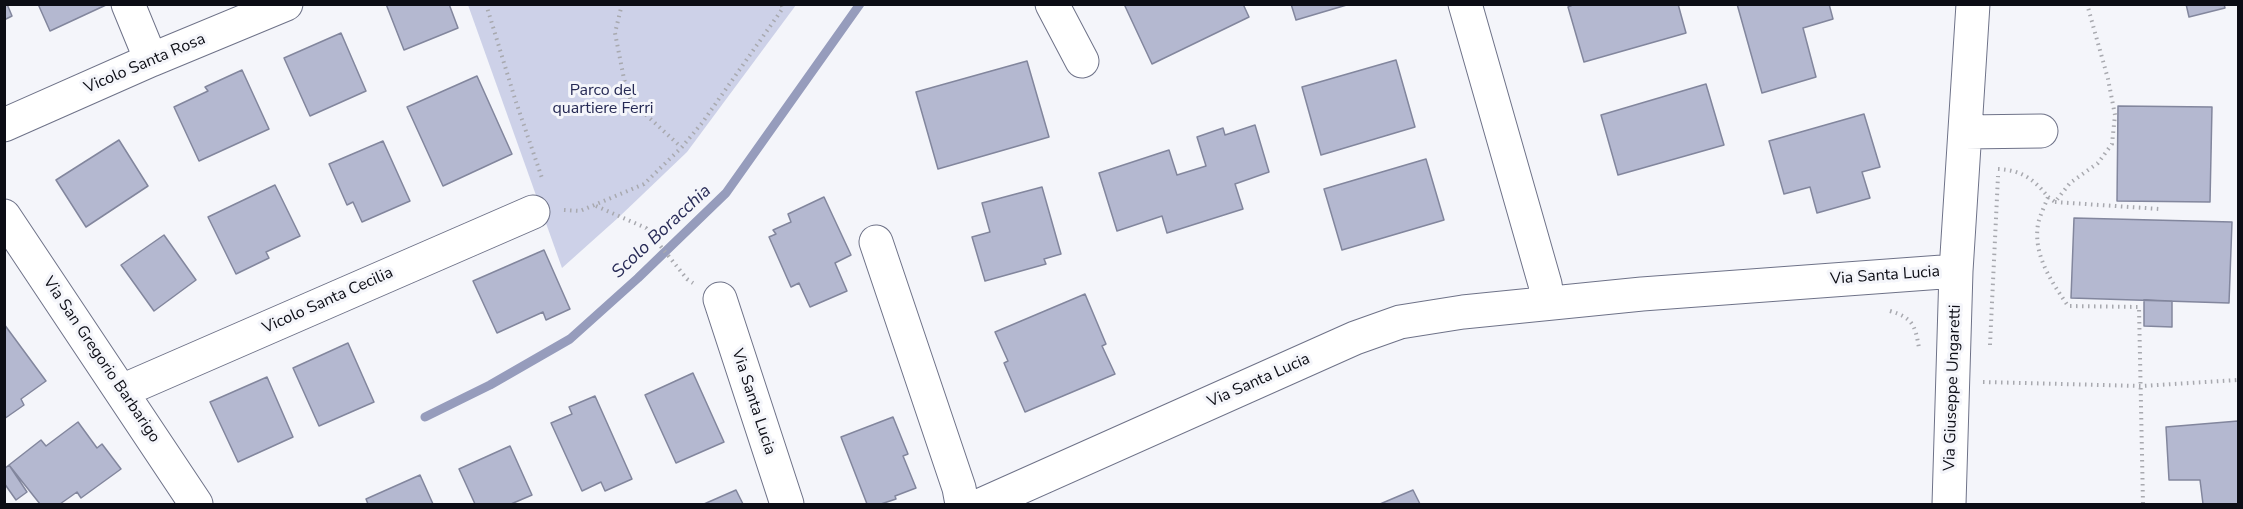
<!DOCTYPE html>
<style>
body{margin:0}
#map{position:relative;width:2243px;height:509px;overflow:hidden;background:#f4f5fa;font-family:"Nunito Sans",sans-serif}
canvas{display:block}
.frame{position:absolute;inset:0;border:6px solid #0c0d15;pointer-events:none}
</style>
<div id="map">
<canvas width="2243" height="509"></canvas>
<div class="frame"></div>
</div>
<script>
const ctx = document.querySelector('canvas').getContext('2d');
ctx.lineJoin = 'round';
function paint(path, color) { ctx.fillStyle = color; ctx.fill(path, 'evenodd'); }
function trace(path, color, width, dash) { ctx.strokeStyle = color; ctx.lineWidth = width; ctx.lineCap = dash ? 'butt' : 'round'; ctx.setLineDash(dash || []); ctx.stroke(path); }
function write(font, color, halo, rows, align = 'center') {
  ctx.font = font + ' "Nunito Sans",sans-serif'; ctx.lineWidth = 6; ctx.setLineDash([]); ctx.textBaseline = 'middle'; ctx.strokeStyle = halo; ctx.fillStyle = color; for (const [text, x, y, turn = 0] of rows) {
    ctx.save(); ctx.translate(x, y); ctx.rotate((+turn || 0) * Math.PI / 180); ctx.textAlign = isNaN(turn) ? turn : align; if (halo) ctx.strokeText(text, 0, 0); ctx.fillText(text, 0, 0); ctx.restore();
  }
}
const green = new Path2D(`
 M468,5H796L687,152L619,217L562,268Z`);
const stream = new Path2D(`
 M425,417L490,385L570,339L638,278L726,193L860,4`);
const building = new Path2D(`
 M4,4H7L12,16L4,20Z
 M38,4H106V5L50,31Z
 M386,4H449L458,28L404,50Z
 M1124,4H1243L1249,17L1152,64Z
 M1291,4H1350L1296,20Z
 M1575,4H1678L1686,33L1584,62L1568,7Z
 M1737,4H1829L1833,19L1803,28L1816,77L1762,93Z
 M2186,4H2224L2225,8L2189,17Z
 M341,33L366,91L310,116L284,58Z
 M1396,60L1415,127L1321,155L1302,87Z
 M1027,61L1049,137L938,169L916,92Z
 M242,70L269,129L199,161L174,107L208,91L205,87Z
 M477,76L512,154L443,186L407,107Z
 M1706,84L1724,145L1618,175L1601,115Z
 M2118,106L2212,107L2210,202L2117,201Z
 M1864,114L1880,167L1862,172L1870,198L1817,213L1810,187L1784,194L1769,141Z
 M1255,125L1269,172L1235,184L1243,209L1167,233L1162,216L1117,231L1099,173L1169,150L1177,175L1206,166L1197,137L1223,128L1225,135Z
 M119,140L148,186L86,227L56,180Z
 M383,141L410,201L362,222L353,202L347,205L329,164Z
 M1426,159L1444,220L1342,250L1324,189Z
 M275,185L300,236L266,252L269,258L236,274L208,217Z
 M1042,187L1061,254L1044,259L1046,264L985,281L972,237L990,232L982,203Z
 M824,197L851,255L835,263L847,291L810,307L799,283L791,287L769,237L776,234L773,230L791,222L788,214Z
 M2074,218L2232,222L2229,303L2071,298Z
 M164,235L196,280L154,311L121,265Z
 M544,250L570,309L546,320L543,312L497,333L473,281Z
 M1085,294L1106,344L1102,346L1115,374L1025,412L1004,363L1008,361L995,332Z
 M2144,300L2172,301V327L2144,326Z
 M4,324L46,381L21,399L24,405L4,419Z
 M348,343L374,402L319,426L293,368Z
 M693,373L724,442L676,463L645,395Z
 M267,377L293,437L238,462L210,402Z
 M595,396L632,479L605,491L601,482L582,491L551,423L572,414L569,407Z
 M893,417L908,454L903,456L916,488L895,496L896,499L881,504H867L841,437Z
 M2238,421V504H2203L2200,480H2169L2166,427Z
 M78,422L97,448L102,444L121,469L81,498L77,492L60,504H40L9,465L41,440L46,446Z
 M510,446L532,495L511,504H475L459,469Z
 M9,465L27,492L16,500L4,483V469Z
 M420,475L433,504H368L366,499Z
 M736,490L743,504H704Z
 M1413,490L1420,504H1380Z`);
const path = new Path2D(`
 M486,4L515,99L543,181
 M622,4L615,33L624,79L631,101L681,147
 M1998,169C2021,170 2034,179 2048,197C2045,205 2040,215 2038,224C2033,255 2051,281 2068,306L2139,307L2143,504
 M2048,197L2055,202L2070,183L2098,163L2112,144L2115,115L2108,79L2087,4
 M2055,202L2160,209
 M596,206L646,228L687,279L693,283
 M564,210L580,211L644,184L682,147L702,123L783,8L781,4
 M1890,311C1913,318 1915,325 1919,348
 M1990,345L1998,176
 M1983,382L2141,386L2238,380`);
const minor = new Path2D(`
 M128,4L151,60
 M1052,4L1082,61
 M1465,4L1545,284L1548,303
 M4,125L151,60L286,4
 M1965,132L2041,131
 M4,216L196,504
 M876,242L959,488L962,504
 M720,299L787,504
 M122,391L533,212
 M983,504L1355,338L1400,322L1463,312L1642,294L1956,271
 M1949,504L1956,271L1973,4`);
const streetNames = [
 ["Vicolo Santa Rosa",145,64,-23],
 ["Via Santa Lucia",1885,276,-4],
 ["Vicolo Santa Cecilia",328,301,-24],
 ["Via San Gregorio Barbarigo",101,360,56],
 ["Via Santa Lucia",1259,381,-24],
 ["Via Giuseppe Ungaretti",1953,388,-88],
 ["Via Santa Lucia",753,402,72]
];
const parkNames = [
 ["Parco del",603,91],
 ["quartiere Ferri",603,109]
];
const waterNames = [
 ["Scolo Boracchia",662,232,-43]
];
paint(green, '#cdd1e8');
trace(stream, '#969cbc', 9);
paint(building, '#b4b8d0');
trace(building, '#82869d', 1.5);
trace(minor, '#6e7288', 35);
trace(path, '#a8a9af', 4, [1.5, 4.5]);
trace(minor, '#fff', 33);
write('16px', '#0c0d15', '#f4f5fa', streetNames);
write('16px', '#252954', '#f4f5fa', parkNames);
write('italic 18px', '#282b57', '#f4f5fa', waterNames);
</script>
